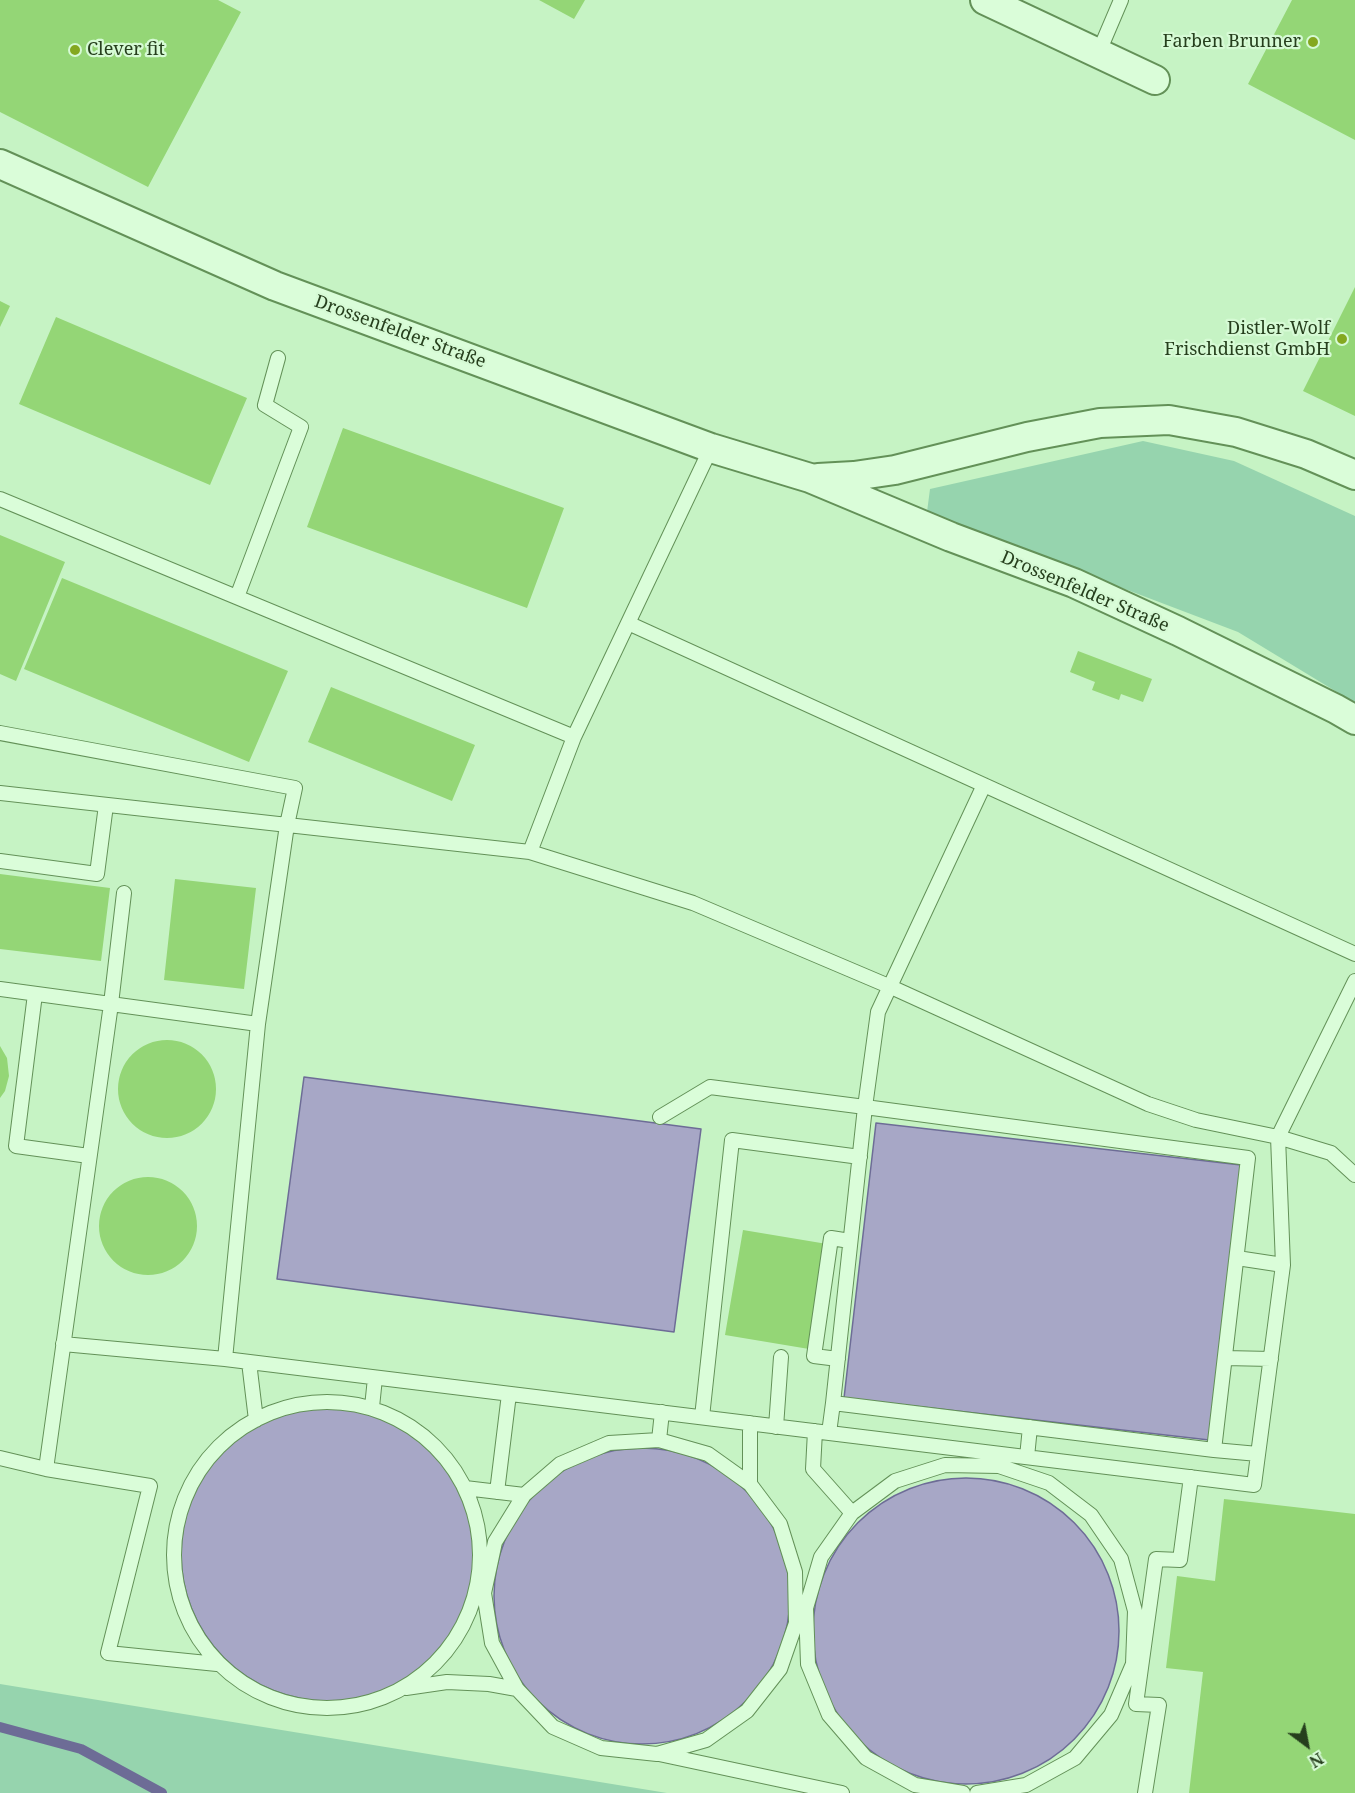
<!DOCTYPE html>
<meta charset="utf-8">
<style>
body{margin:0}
#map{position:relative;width:1355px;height:1793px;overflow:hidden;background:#c6f3c4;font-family:"Noto Serif",serif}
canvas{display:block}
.north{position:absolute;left:1277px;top:1715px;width:60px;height:60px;-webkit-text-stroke:4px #d6fad5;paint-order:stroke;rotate:148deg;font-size:16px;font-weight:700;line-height:24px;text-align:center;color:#263f1d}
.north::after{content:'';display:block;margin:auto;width:21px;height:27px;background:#263f1d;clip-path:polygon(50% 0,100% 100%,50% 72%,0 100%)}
</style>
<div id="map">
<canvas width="1355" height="1793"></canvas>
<div class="north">N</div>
</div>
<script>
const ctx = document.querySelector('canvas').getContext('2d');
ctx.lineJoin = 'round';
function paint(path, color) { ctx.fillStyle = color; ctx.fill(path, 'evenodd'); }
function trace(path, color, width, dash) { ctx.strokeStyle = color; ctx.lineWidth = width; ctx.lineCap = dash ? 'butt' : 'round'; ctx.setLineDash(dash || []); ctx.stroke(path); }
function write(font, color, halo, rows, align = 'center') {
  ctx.font = font + ' "Noto Serif",serif'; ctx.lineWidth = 4.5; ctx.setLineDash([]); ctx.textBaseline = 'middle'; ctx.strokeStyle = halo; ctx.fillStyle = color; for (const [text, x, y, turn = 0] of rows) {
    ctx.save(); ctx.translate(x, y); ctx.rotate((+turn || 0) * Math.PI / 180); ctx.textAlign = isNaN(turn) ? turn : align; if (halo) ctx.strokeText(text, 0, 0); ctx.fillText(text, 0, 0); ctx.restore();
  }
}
const green = new Path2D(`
 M1143,441L1234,461L1355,516V703L1238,632L1017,548L944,528L927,512L930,489Z
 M0,1684L667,1793H0Z`);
const water = new Path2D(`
 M304,1077L701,1129L674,1332L277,1279Z
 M876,1123L1241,1165L1209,1440L844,1398Z
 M181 1554a147 147 0 1 1 294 0a147 147 0 1 1-294 0Z
 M494 1596a148 148 0 1 1 296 0a148 148 0 1 1-296 0Z
 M813 1631a153 153 0 1 1 306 0a153 153 0 1 1-306 0Z`);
const stream = new Path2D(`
 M0,1727L81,1749L162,1793`);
const building = new Path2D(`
 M0,0H218L241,12L148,187L0,112Z
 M539,0H585L574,19Z
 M1292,0H1355V140L1248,84Z
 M1355,287V416L1303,391Z
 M0,301L10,306L0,327Z
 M56,317L247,398L210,485L19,404Z
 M343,428L564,508L527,608L307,527Z
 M0,535L65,562L16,681L0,674Z
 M62,578L288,671L249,762L24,669Z
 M1078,651L1152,679L1143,702L1121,694L1119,700L1092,690L1095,682L1070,672Z
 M331,687L475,745L452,801L308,742Z
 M0,874L110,888L101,961L0,949Z
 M175,879L256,888L244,989L164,980Z
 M118 1089a49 49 0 1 1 98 0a49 49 0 1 1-98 0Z
 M0,1046L7,1058L9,1076L5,1091L0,1098Z
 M99 1226a49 49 0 1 1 98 0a49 49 0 1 1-98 0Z
 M743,1230L827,1244L809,1349L725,1335Z
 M1224,1499L1355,1514V1793H1189L1203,1672L1166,1668L1177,1576L1215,1581Z`);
const service = new Path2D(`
 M1098,54L1121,0
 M0,499L574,737L711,448
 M237,597L301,427L265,405L278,358
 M628,623L1355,954
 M0,733L295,788L287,825L258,1024
 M574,737L530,852L693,903L891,987L1148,1104L1196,1120L1278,1137L1331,1153L1355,1175
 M0,793L530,852
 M0,861L97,874L106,805
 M0,989L258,1024L225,1359L1254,1485L1283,1265L1278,1137L1355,981
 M35,994L16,1146L89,1156
 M865,1107L1248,1158L1214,1450L833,1403Z
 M660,1117L710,1087L865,1107L878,1012L984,785
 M1237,1258L1283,1265
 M63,1344L225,1359
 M1225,1358L1271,1359
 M838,1359L814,1356L831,1238L850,1241
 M249,1362L256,1420
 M174 1555a153 153 0 1 1 306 0a153 153 0 1 1-306 0Z
 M372,1407L375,1378
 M702,1417L732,1140L860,1157
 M750,1423V1484
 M776,1427L781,1357
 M815,1431L813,1469L852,1513
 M829,1433L833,1403
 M659,1440L662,1412
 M1214,1450L1258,1454
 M1027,1457L1030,1427
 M0,1458L46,1469L150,1486L108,1653L217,1664
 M46,1469L111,1004L124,893
 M465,1488L524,1495
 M497,1492L509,1394
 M796,1623L795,1572L780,1524L750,1484L708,1454L659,1440L609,1443L560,1464L524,1495L495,1542L484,1593L492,1643L517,1689L553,1727L601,1748L657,1754L706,1740L747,1711L780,1669L796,1623L806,1608
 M406,1688L447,1682L489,1684L517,1689
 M659,1754L842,1793
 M963,1793L915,1785L866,1758L829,1715L808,1664L806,1608L821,1557L852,1513L895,1481L945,1465L999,1466L1049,1483L1091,1515L1121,1559L1135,1611L1133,1664L1111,1715L1075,1758L1026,1785L977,1793
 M1145,1793L1159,1705L1136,1704L1156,1559L1180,1560L1191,1477`);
const minor = new Path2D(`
 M985,0L1155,80
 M0,164L275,286L711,448L810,478L951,537L1074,583L1178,631L1336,709L1355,720
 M818,478L854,476L895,470L1027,437L1100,423L1169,420L1236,432L1306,454L1355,475`);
const markers = [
 [1313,42,6,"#84a820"],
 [75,50,6,"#84a820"],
 [1342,339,6,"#84a820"]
];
const poiNames = [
 ["Farben Brunner",1301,42],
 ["Clever fit",87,50,"left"],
 ["Distler-Wolf",1330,329],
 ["Frischdienst GmbH",1330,350]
];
const streetNames = [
 ["Drossenfelder Straße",400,332,20],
 ["Drossenfelder Straße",1085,592,23]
];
paint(green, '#96d4ae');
paint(water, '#a7a7c6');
trace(water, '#6d6c96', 1.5);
trace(stream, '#6d6c96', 10);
paint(building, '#94d676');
trace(service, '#639158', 16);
trace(minor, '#639158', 32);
trace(service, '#dafdd9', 14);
trace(minor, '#dafdd9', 28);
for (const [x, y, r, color] of markers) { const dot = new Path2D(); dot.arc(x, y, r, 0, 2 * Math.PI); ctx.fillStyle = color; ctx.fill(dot); trace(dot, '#d6fad5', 2); }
write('18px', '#263f1d', '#d6fad5', poiNames, 'right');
write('18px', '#263f1d', '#d6fad5', streetNames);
</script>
